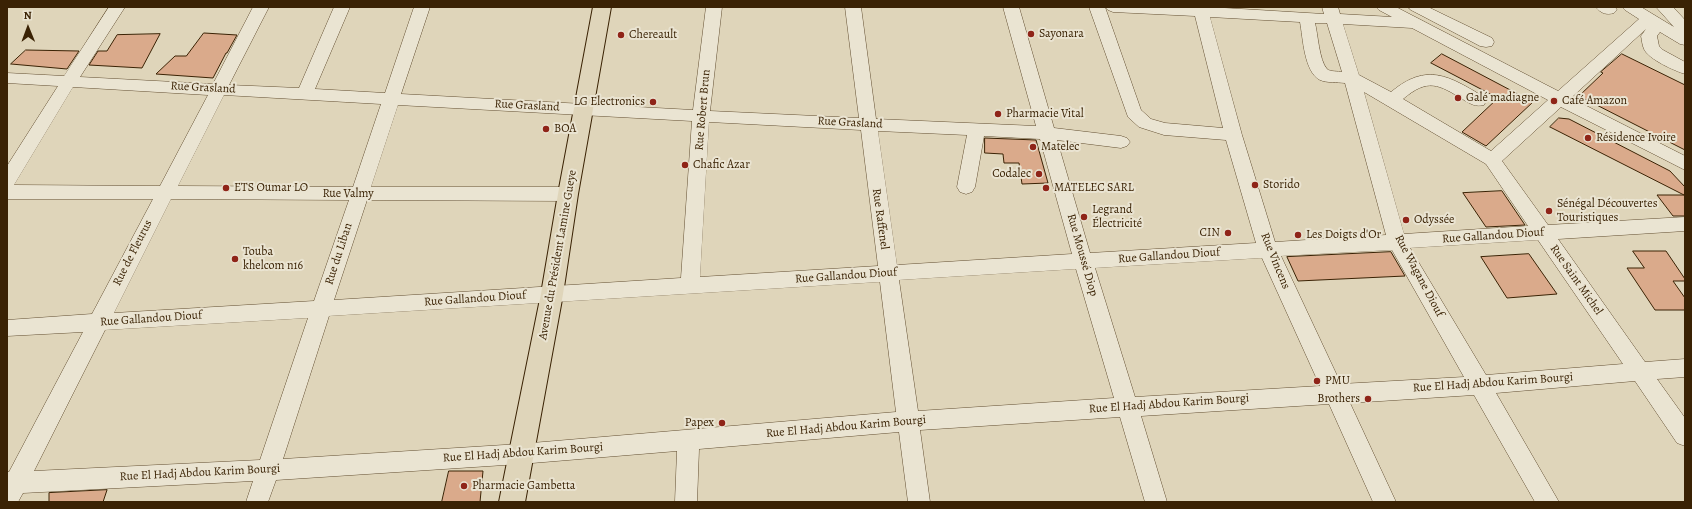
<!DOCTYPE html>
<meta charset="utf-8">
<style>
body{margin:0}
#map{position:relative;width:1692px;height:509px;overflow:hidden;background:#dfd5ba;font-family:Alegreya,serif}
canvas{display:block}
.frame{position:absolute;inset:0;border:8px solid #3a2204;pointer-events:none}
.north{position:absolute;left:8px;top:8px;width:40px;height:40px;-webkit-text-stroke:3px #eae4d2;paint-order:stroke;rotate:359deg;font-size:11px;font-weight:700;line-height:16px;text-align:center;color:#3a2204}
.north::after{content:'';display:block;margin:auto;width:14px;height:18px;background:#3a2204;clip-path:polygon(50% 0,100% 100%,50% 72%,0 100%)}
</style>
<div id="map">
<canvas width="1692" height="509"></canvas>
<div class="frame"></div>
<div class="north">N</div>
</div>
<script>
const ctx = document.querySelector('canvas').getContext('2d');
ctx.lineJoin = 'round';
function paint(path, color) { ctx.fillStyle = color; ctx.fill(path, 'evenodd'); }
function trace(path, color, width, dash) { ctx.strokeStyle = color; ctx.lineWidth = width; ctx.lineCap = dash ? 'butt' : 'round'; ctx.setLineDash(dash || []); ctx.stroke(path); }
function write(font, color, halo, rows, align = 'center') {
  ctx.font = font + ' Alegreya,serif'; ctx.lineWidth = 4; ctx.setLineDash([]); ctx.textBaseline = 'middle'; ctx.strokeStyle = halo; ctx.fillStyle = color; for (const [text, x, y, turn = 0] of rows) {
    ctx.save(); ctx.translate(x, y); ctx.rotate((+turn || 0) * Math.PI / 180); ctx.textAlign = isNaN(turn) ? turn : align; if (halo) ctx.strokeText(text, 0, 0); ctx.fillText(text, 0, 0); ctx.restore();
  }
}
const building = new Path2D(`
 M204,33L237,35L227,53H226L213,78L156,74L175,56H186Z
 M160,34L142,68L89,65L98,51H107L117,35Z
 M26,50L79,51L67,69L11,64Z
 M1442,54L1533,102L1486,146L1462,132L1498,98L1431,63Z
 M1622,54L1685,85V150L1579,96L1603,73L1601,72Z
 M1559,118L1569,119L1670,171L1685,187V216H1673L1657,195H1684L1550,127Z
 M985,138L1036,140L1048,183L1022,184L1019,163H1004L1003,154L985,153Z
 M1502,191L1525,225L1486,227L1463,193Z
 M1633,251H1666L1685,279V281H1673L1685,298V310H1655L1627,268H1644Z
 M1391,252L1405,276L1298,281L1287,257Z
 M1529,254L1557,294L1507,298L1481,257Z
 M449,471H483L480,502H442Z
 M107,490L103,502H49V493Z`);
const minor = new Path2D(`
 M109,7H125L80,77L213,84L253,7H269L229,85L299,88L334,7H350L315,89L385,93L414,7H430L401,94L693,110L706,7H722L710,111L859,118L845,7H861L876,119L1036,126L1003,7H1019L1054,128L1121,136L1127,138L1130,142L1127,146L1121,148L1057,140L1090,253L1256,243L1226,140L1164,135L1139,127L1128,117L1089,7H1105L1141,110L1151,119L1165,123L1223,128L1195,16L1113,12L1108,10L1105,7H1208L1324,14L1322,7H1338L1340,14L1392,17L1379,10L1376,7H1396L1558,91L1639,19L1625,10L1622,7H1641L1674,27L1656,7H1673L1685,20V45L1680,44L1660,32L1657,36L1659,46L1663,50L1685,62V74C1675,71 1648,59 1644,49C1642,45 1642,40 1641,36L1646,29L1571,98L1685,156V170L1561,107L1502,161L1548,225L1685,217V231L1558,239L1645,362L1685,359V377L1657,379L1685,418V446L1677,443L1635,381L1496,393L1559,502H1535L1474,395L1350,403L1396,502H1373L1329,404L1141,416L1167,502H1145L1120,417L920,430L930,502H908L899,432L699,449L697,502H675L677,451L520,464L276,480L268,502H246L253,481L23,493L18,502H7V472H9L83,332L7,336V320L92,314L153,199H7V166L58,86L7,83V73L64,76ZM1210,17L1300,22C1303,38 1304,72 1320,80C1327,83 1337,82 1345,83L1386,235L1275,242L1242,135ZM1315,23H1327L1342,72C1338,71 1330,72 1327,69C1319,60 1318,34 1315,23ZM1343,24L1412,28L1548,100L1491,151L1403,99C1428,78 1438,84 1464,100C1471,104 1475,107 1484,105L1486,101L1484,97C1449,76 1427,62 1391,92L1359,75ZM73,87L208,95L160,186L14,185ZM1364,92L1486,164L1528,226L1404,234ZM224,95L381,104L353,187L178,186ZM398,105L692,121L681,278L334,300L367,200L568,201L574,199L577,194L574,189L568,187H371ZM709,122L861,130L878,266L700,277ZM878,131L967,135L957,187L960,192L966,194L972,192L975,187L984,136L1040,139L1072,254L897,265ZM171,199L349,200L314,301L114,313ZM1538,240L1623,364L1486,375L1410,248ZM1392,250L1464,377L1341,384L1281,256ZM1262,258L1320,386L1135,397L1095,268ZM1076,269L1114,398L918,411L899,280ZM880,282L896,412L520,444L283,459L329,316ZM308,318L260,460L34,471L105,330Z
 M1408,7H1428L1492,38L1494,42L1492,46L1486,47L1480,46L1411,10Z
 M1596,7H1615L1617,10L1614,13C1607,15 1601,14 1596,7Z`);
const major = new Path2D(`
 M593,7H611L578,194L563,294L525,502H499L541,294L558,194Z`);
const markers = [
 [1031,34,4,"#8f2418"],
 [621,35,4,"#8f2418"],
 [1458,98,4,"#8f2418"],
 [1554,101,4,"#8f2418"],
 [653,102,4,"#8f2418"],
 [998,114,4,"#8f2418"],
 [546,129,4,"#8f2418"],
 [1588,138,4,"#8f2418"],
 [1033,147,4,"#8f2418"],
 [685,165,4,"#8f2418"],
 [1039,174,4,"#8f2418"],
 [1255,185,4,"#8f2418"],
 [226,188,4,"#8f2418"],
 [1046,188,4,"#8f2418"],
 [1549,211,4,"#8f2418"],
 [1084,217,4,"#8f2418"],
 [1406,220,4,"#8f2418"],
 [1228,233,4,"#8f2418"],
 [1298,235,4,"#8f2418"],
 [235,259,4,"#8f2418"],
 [1317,381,4,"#8f2418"],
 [1368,399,4,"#8f2418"],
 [722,423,4,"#8f2418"],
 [464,486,4,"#8f2418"]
];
const poiNames = [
 ["Sayonara",1039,34],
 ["Chereault",629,35],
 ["Galé madiagne",1466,98],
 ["Café Amazon",1562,101],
 ["LG Electronics",645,102,"right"],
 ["Pharmacie Vital",1006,114],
 ["BOA",554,129],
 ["Résidence Ivoire",1596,138],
 ["Matelec",1041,147],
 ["Chafic Azar",693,165],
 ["Codalec",1031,174,"right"],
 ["Storido",1263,185],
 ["ETS Oumar LO",234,188],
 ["MATELEC SARL",1054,188],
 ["Sénégal Découvertes",1557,204],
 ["Touristiques",1557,218],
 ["Legrand",1092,210],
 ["Électricité",1092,224],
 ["Odyssée",1414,220],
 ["CIN",1220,233,"right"],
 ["Les Doigts d'Or",1306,235],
 ["Touba",243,252],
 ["khelcom n16",243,266],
 ["PMU",1325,381],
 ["Brothers",1360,399,"right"],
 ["Papex",714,423,"right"],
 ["Pharmacie Gambetta",472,486]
];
const streetNames = [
 ["Rue Grasland",203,88,3],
 ["Rue Grasland",527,106,3],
 ["Rue Robert Brun",703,110,-85],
 ["Rue Grasland",850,123,3],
 ["Rue Valmy",348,194],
 ["Rue Raffenel",880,219,82],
 ["Rue Gallandou Diouf",1493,236,-4],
 ["Rue de Fleurus",133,253,-63],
 ["Rue du Liban",339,254,-72],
 ["Avenue du Président Lamine Gueye",558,255,-80],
 ["Rue Moussé Diop",1082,255,74],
 ["Rue Gallandou Diouf",1169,256,-4],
 ["Rue Vincens",1275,261,68],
 ["Rue Gallandou Diouf",846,276,-4],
 ["Rue Wagane Diouf",1419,276,62],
 ["Rue Saint Michel",1576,280,55],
 ["Rue Gallandou Diouf",475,299,-4],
 ["Rue Gallandou Diouf",151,319,-4],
 ["Rue El Hadj Abdou Karim Bourgi",1493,383,-4],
 ["Rue El Hadj Abdou Karim Bourgi",1169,404,-4],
 ["Rue El Hadj Abdou Karim Bourgi",846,427,-5],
 ["Rue El Hadj Abdou Karim Bourgi",523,453,-4],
 ["Rue El Hadj Abdou Karim Bourgi",200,473,-3]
];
paint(building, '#daaa8b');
trace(building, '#3a2204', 1);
trace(minor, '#634f32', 1);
trace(major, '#3a2204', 2);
paint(minor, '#eae4d2');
paint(major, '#dfd5ba');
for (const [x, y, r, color] of markers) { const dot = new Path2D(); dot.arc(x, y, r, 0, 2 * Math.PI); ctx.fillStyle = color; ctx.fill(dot); trace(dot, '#eae4d2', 1.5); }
write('12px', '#3a2204', '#eae4d2', poiNames, 'left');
write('12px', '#3a2204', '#eae4d2', streetNames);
</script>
